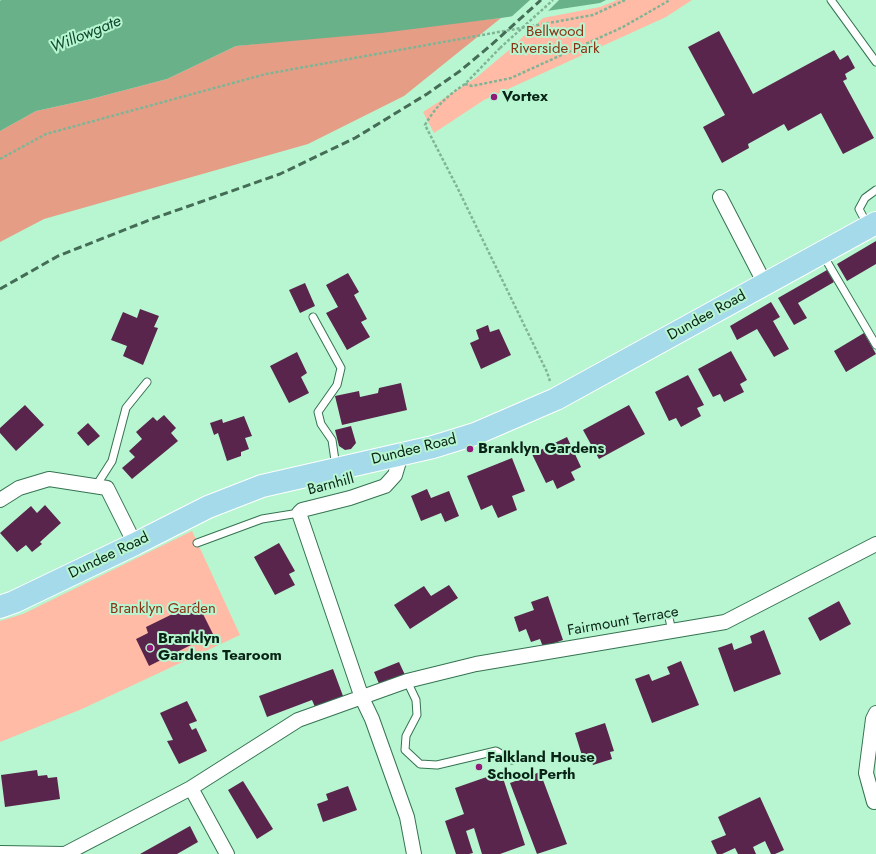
<!DOCTYPE html>
<style>
body{margin:0}
canvas{display:block;background:#b7f6d0}
</style>
<canvas width="876" height="854"></canvas>
<script>
const ctx = document.querySelector('canvas').getContext('2d');
ctx.lineJoin = 'round';
function paint(path, color) { ctx.fillStyle = color; ctx.fill(path, 'evenodd'); }
function trace(path, color, width, dash) { ctx.strokeStyle = color; ctx.lineWidth = width; ctx.lineCap = dash ? 'butt' : 'round'; ctx.setLineDash(dash || []); ctx.stroke(path); }
function write(font, color, halo, rows, align = 'center') {
  ctx.font = font + ' Jost,sans-serif'; ctx.lineWidth = 4; ctx.setLineDash([]); ctx.textBaseline = 'middle'; ctx.strokeStyle = halo; ctx.fillStyle = color; for (const [text, x, y, turn = 0] of rows) {
    ctx.save(); ctx.translate(x, y); ctx.rotate((+turn || 0) * Math.PI / 180); ctx.textAlign = isNaN(turn) ? turn : align; if (halo) ctx.strokeText(text, 0, 0); ctx.fillText(text, 0, 0); ctx.restore();
  }
}
const green = new Path2D(`
 M617,0H692L666,17L484,100L434,133L423,112L477,77L509,50L543,18L600,7Z
 M192,531L240,635L82,709L0,742V621L23,614Z`);
const forest = new Path2D(`
 M501,18L404,96L308,144L44,219L0,242V131L36,111L91,99L167,79L236,46Z`);
const water = new Path2D(`
 M1,0H606L600,3L501,18L381,33L236,46L167,79L91,99L36,111L0,131V1Z`);
const pier = new Path2D(`
 M530,0H559L546,13L509,19Z`);
const building = new Path2D(`
 M719,31L753,94L834,50L840,60L848,55L855,68L845,74L847,79L843,81L874,138L843,154L821,113L788,131L784,124L748,144L749,148L722,163L703,127L725,115L688,47Z
 M876,241V264L847,281L837,264Z
 M827,270L834,282L798,303L807,318L794,325L778,298Z
 M348,273L359,292L354,295L367,319L361,322L370,337L347,350L326,313L338,307L326,285Z
 M305,283L315,306L300,313L289,290Z
 M771,302L780,317L773,321L789,349L774,357L757,329L737,340L730,326Z
 M140,309L159,316L154,327L158,328L143,365L123,356L127,346L111,340L123,312L137,318Z
 M488,325L490,332L499,329L511,355L481,369L470,343L479,339L476,330Z
 M864,333L876,354L846,372L834,351Z
 M731,351L747,380L740,384L744,392L724,402L720,394L713,397L698,369Z
 M297,352L307,373L301,377L309,393L289,403L270,366Z
 M688,375L704,405L697,408L701,416L681,427L676,418L669,421L655,392Z
 M401,383L407,410L342,425L335,396L359,391L360,397L378,393L379,388Z
 M25,405L44,425L16,451L0,433V428Z
 M629,405L645,434L599,459L583,430Z
 M164,415L176,428L171,433L178,441L132,479L122,468L135,457L129,451L142,439L136,432L153,417L157,421Z
 M244,416L252,436L245,438L249,449L241,452V456L227,461L218,433L214,435L210,423L222,419L223,423Z
 M88,423L100,436L88,446L77,433Z
 M351,426L356,443L351,449L345,450L339,446L335,430Z
 M567,437L581,467L571,472L575,480L557,489L553,480L546,483L532,454Z
 M512,458L525,491L512,496L517,510L498,518L492,505L481,510L467,476Z
 M427,489L431,498L449,491L459,516L445,522L441,513L421,521L411,496Z
 M45,505L61,523L40,542L42,544L32,552L26,545L17,552L0,533L31,506L37,513Z
 M279,543L295,571L289,574L295,585L275,595L254,557Z
 M449,585L458,598L410,629L394,605L424,586L431,596Z
 M548,596L563,640L543,647L540,639L531,642L526,629L519,632L514,617L534,610L531,602Z
 M839,601L851,624L820,641L808,618Z
 M197,602L213,634L149,666L136,639L148,633L146,627Z
 M764,630L781,674L734,692L718,648L732,643L734,650L752,643L750,636Z
 M681,661L699,705L652,723L635,679L649,674L652,681L670,674L667,667Z
 M399,662L405,675L380,686L374,672Z
 M333,669L343,696L315,707L312,700L267,717L259,696Z
 M187,701L197,721L189,724L192,730L196,728L207,751L179,764L167,741L173,740L160,713Z
 M605,723L614,751L610,752L612,759L593,765L591,760L584,762L575,733Z
 M37,770L38,776L47,775L48,778L57,777L60,799L5,807L1,775Z
 M501,772L525,845L500,854H482L474,828L466,831L473,853L469,854H456L445,821L464,814L455,788Z
 M540,772L567,844L537,854L510,783Z
 M243,781L273,829L257,839L228,790Z
 M348,786L357,810L323,822L317,804L328,800L326,794Z
 M760,797L784,850L775,854H771L765,841L753,847L756,854H738L735,848L722,854H717L711,841L726,835L718,817Z
 M190,826L198,842L177,854H140Z`);
const path = new Path2D(`
 M500,48L465,84L472,86L511,78L623,27L670,0
 M465,84C447,96 436,106 425,125L457,187L547,372L550,381
 M0,159L46,134L266,74L593,15L625,0`);
const lane = new Path2D(`
 M831,0L876,62
 M868,226L859,209L865,198L876,190
 M823,255L876,345
 M313,317L341,368L337,385L318,412L321,424L332,440L336,467
 M96,486L112,461L126,408L147,382
 M197,543L262,519L299,513
 M669,618L672,631
 M407,681L416,700L417,715L406,736L405,750L420,764L437,765L496,751L512,760`);
const street = new Path2D(`
 M720,197L765,284
 M401,455L395,475L385,486L350,498L302,510L299,513L362,698L372,719L407,817L414,854
 M0,500L19,488L49,479L107,488L135,544
 M191,788L227,854
 M874,802L866,773L873,719L876,713
 M0,853L65,854L191,788L298,720L407,681L476,664L725,622L876,544`);
const primary = new Path2D(`
 M0,607L14,602L135,544L208,507L262,486L433,447L475,434L556,399L876,223`);
const rail = new Path2D(`
 M0,289L58,256L152,219L280,174L355,138L427,94L460,71L490,46L541,0`);
const pathBridge = new Path2D(`
 M500,48L553,0`);
const markers = [
 [494,97,4,"#911a79"],
 [470,449,4,"#911a79"],
 [150,648,4,"#911a79"],
 [479,767,4,"#911a79"]
];
const parkNames = [
 ["Bellwood",555,32],
 ["Riverside Park",555,49],
 ["Branklyn Garden",163,609]
];
const poiNames = [
 ["Vortex",502,97],
 ["Branklyn Gardens",478,449],
 ["Branklyn",158,639],
 ["Gardens Tearoom",158,656],
 ["Falkland House",487,758],
 ["School Perth",487,775]
];
const streetNames = [
 ["Dundee Road",707,316,-29],
 ["Dundee Road",414,450,-14],
 ["Barnhill",331,485,-15],
 ["Dundee Road",109,556,-26],
 ["Fairmount Terrace",623,622,-10]
];
const waterNames = [
 ["Willowgate",86,35,-22]
];
paint(green, '#ffbba6');
paint(forest, '#e69d86');
paint(water, '#69b189');
paint(pier, '#b7f6d0');
paint(building, '#5a254d');
trace(lane, '#367352', 9);
trace(street, '#367352', 16);
trace(primary, '#fff', 24);
trace(path, '#80b495', 2.5, [3, 2]);
trace(lane, '#fff', 7);
trace(street, '#fff', 14);
trace(primary, '#a4dae9', 22);
trace(rail, '#456c56', 3, [8, 4]);
trace(pathBridge, '#80b495', 2.5, [3, 2]);
for (const [x, y, r, color] of markers) { const dot = new Path2D(); dot.arc(x, y, r, 0, 2 * Math.PI); ctx.fillStyle = color; ctx.fill(dot); trace(dot, '#b7f6d0', 1.5); }
write('15px', '#893316', '#b7f6d0', parkNames);
write('bold 15px', '#092316', '#b7f6d0', poiNames, 'left');
write('15px', '#092316', '#b7f6d0', streetNames);
write('italic 16px', '#0e482d', '#b7f6d0', waterNames);
</script>
